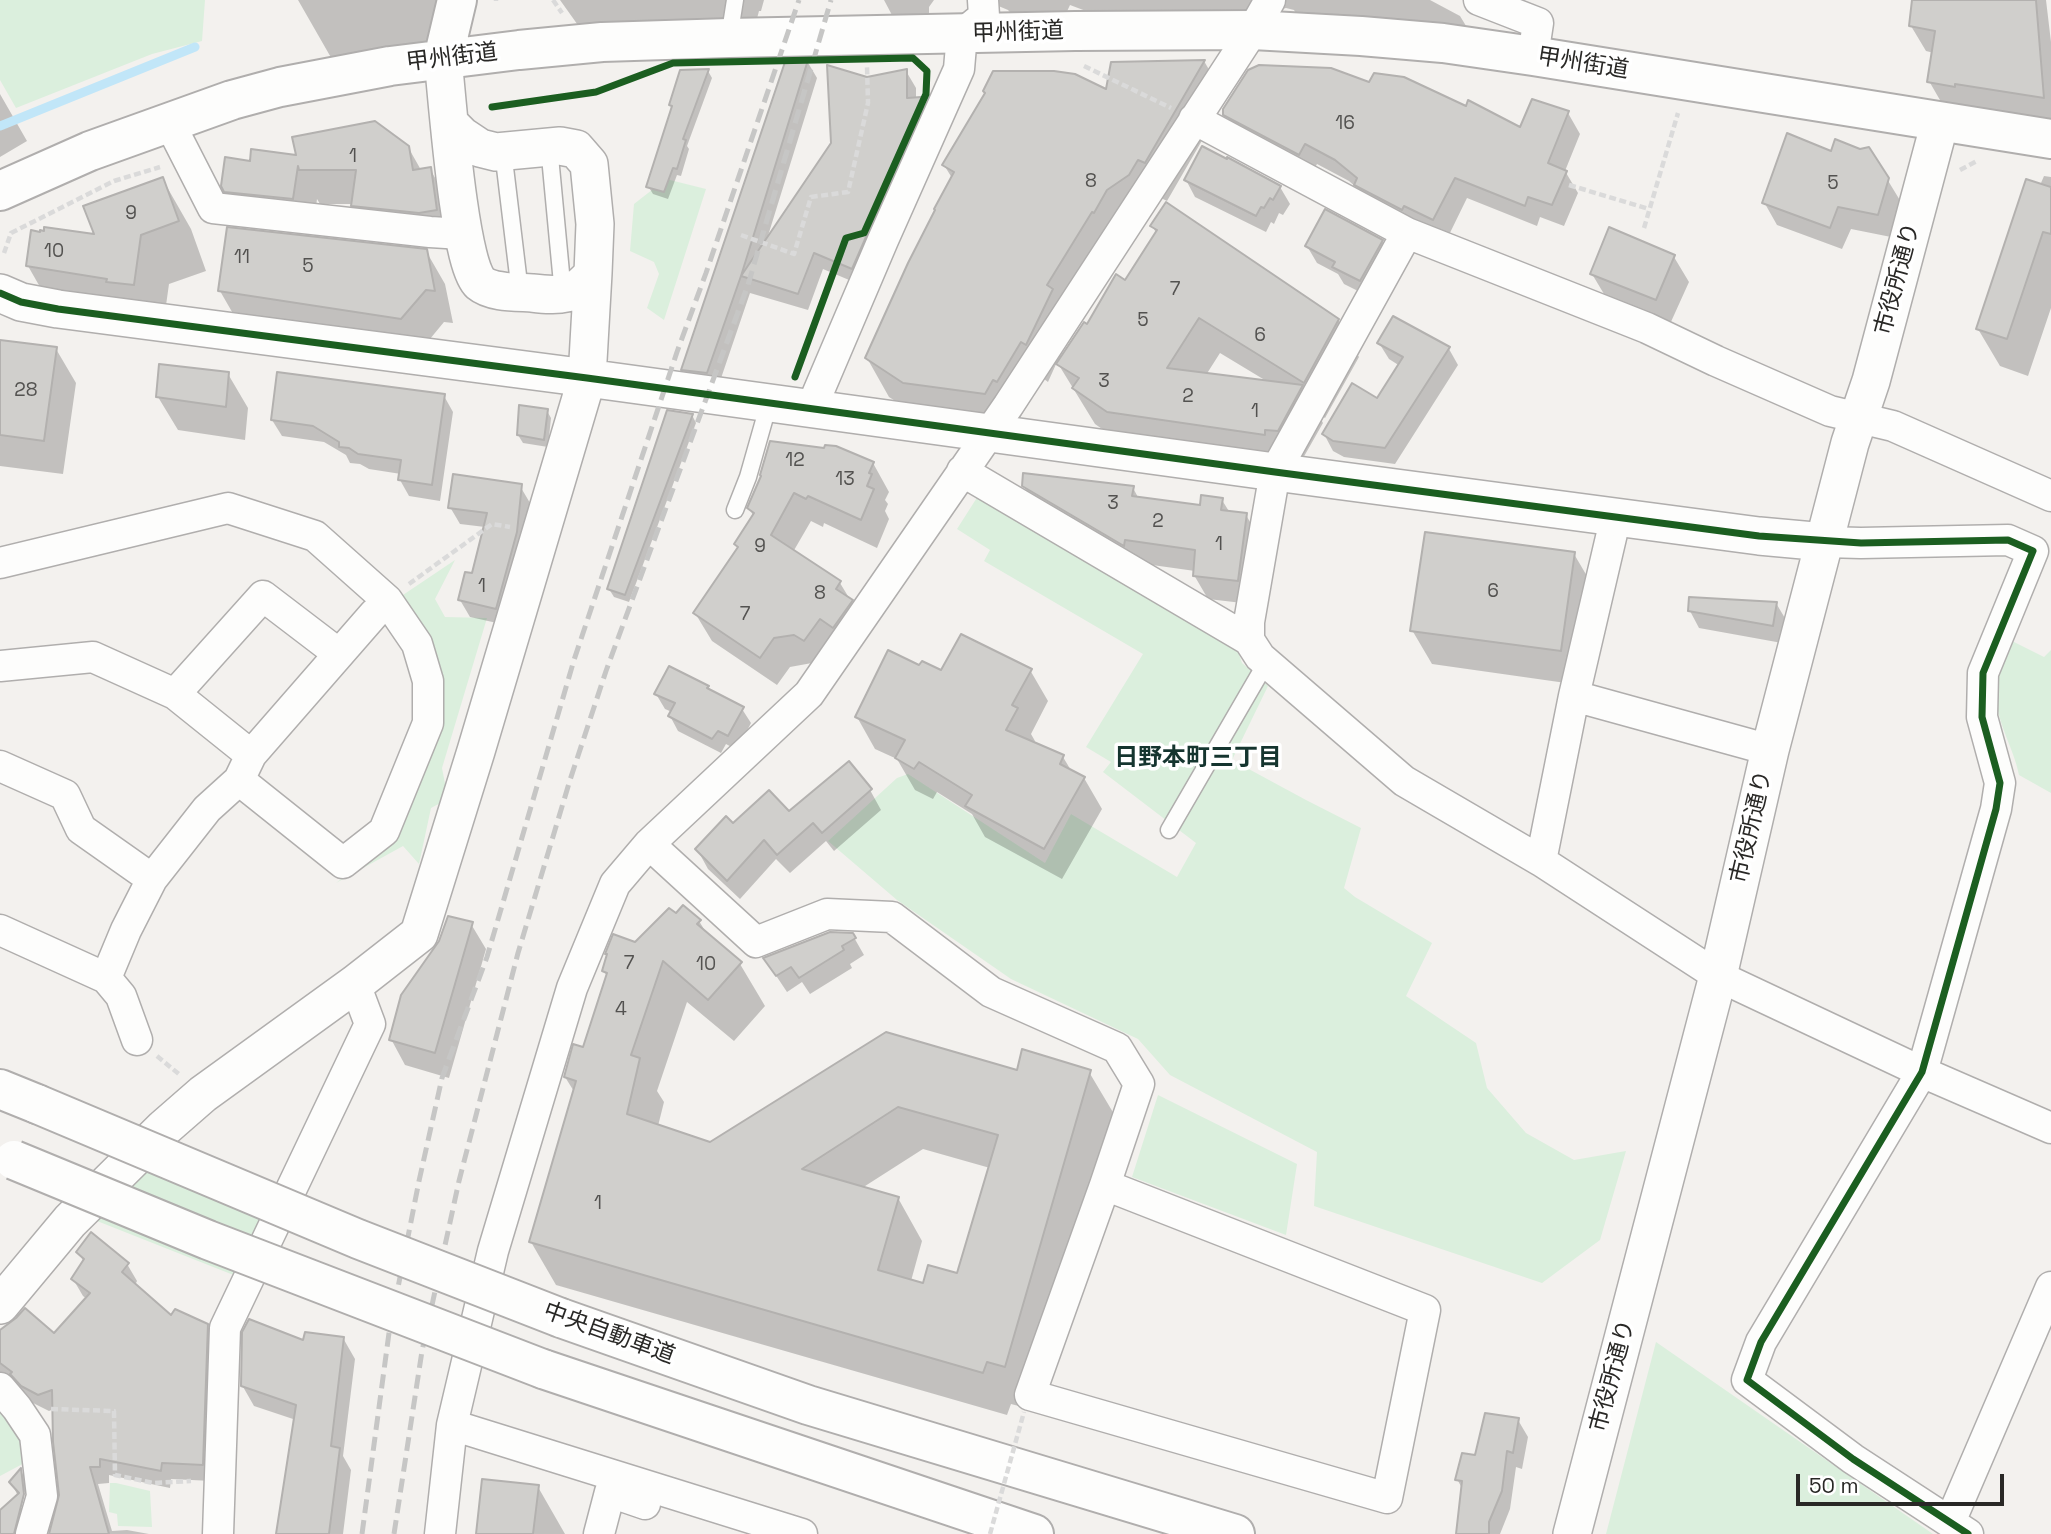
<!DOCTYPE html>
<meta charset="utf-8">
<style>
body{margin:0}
#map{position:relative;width:2051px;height:1534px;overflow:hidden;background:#f3f1ee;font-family:"Space Grotesk",sans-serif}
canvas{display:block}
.scale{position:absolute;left:1796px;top:1474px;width:208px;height:32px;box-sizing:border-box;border:4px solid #292826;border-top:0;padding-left:9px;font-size:21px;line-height:24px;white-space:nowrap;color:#292826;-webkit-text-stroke:5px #fff;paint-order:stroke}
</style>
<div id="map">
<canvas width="2051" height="1534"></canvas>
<div class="scale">50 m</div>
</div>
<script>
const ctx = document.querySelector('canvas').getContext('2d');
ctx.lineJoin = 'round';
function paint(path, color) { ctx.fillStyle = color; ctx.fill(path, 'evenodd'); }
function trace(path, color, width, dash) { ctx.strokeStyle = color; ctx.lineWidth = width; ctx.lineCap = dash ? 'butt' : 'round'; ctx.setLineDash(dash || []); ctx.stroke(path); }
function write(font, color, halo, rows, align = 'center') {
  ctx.font = font + ' "Space Grotesk","Noto Sans JP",sans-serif'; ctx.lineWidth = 7; ctx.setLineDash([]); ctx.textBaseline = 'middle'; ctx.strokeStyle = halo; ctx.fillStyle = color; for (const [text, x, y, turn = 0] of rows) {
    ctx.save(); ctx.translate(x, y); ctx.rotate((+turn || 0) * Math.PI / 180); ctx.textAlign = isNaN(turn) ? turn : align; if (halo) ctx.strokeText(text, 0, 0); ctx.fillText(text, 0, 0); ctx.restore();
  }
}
const green = new Path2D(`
 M0,0H205L202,41L152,54L16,108L0,80Z
 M666,179L706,189L664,320L647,308L659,274L654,262L630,251L634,204Z
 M978,496L1233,637L1242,663L1268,686L1232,760L1306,800L1361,828L1344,888L1355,897L1432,943L1406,996L1476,1043L1487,1088L1526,1133L1574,1160L1626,1151L1600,1240L1542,1283L1314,1206L1317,1152L1170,1075L1138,1039L1011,979L897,900L828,841L897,778L908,774L1045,863L1071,814L1177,877L1196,843L1103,772L1111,762L1086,747L1143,654L984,561L990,550L957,529Z
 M455,560L435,599L445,617L487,618L442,768L448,799L431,808L419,864L403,846L336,883L392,840L431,729L394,601Z
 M2012,641L2044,657L2051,650V793L2019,775C2014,748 1996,722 1996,694C1996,676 2006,657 2012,641Z
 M1158,1095L1297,1164L1286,1235L1132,1177Z
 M157,1142L282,1194L236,1276L92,1219Z
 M1656,1342L1933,1534H1606Z
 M0,1399L12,1413L30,1460L0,1476Z
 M110,1483H116L150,1491L152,1527L118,1526L117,1514L109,1512Z`);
const shadow = new Path2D(`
 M298,0H455L452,39L337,68Z
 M560,0H764L761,11H759L751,41L590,42Z
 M884,0H934L929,7V17H893Z
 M984,0H1430L1460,16L1474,39L1304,27L1294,10L1286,8L1275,11L1123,25L1070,5L1063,20L1015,18L1008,10Z
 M1914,0H2046L2051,42V121L1944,107L1929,81L1934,53L1926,51L1911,26Z
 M807,61L817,78L767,239L833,144L867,79L906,71L916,88V99H920L930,116L861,285L823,269L808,310L750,293L717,390L692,387L683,369Z
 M1204,61L1226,99L1167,201L1159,197V200L1151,214L1129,228L1060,357L1062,358L1126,283L1157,234L1152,226L1338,320L1359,357L1325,418L1318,414L1323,423L1298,467L1129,448L1095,424L1057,362L1048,382L1044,379L1019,419L927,421L889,397L867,358L952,178L944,165L1107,92L1112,64ZM1220,353L1268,382L1206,375Z
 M708,71L712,78L687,146L689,149L681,176L677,175L668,199L653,194L648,186L673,108L671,105Z
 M1370,85L1466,108L1521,129L1568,113L1580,134L1565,171L1578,193L1564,226L1540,217L1537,226L1467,198L1446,241L1368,206L1358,189L1349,181L1317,164L1311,175L1238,136L1225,114Z
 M0,94L27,141L0,157Z
 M408,147L421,170L430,169L450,204L456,245L373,240L352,204H320L317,199L313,233L246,226L223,186L252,163Z
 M1832,153L1887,179L1901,202L1891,237L1851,229L1842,249L1777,225L1764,202Z
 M1229,162L1280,187L1290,204L1283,215L1279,213L1274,224L1271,222L1266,232L1195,197L1186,180Z
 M2044,176L2051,177V308L2028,376L2000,366L1978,329Z
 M163,180L191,229L206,271L169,284L162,334L56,315L28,266L97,236Z
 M1382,241L1392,258L1370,297L1344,284L1338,274L1317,263L1307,246Z
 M426,251L445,284L453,323L444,322L420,351L239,324L220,291Z
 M1674,257L1689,282L1670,324L1607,299L1592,274Z
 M0,342L56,349L76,383L63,474L0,466Z
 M1379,343L1449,349L1458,365L1395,464L1344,457L1333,451L1324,434L1378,401L1400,366L1389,359Z
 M228,374L248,408L245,440L178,430L158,397Z
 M444,396L453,412L440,501L409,496L400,480L401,474L369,469L360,464L350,463L346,455L324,442L282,436L272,420Z
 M547,411L551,418L548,447L523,443L518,435Z
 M692,415L696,423L629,602L614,597L609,589Z
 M873,463L889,492L885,500L888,504L885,511L889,519L877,548L824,523L823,527L811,521L793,552L840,583L868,629L821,668L812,663L790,667L777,685L712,641L695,613L739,549L736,544L754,517L749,508Z
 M520,486L530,503L526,550L506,625L470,617L460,600L473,575L485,527L460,524L450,507Z
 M1024,486L1133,488L1139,499L1202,507L1222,500L1230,513L1246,515L1260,539L1251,604L1208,599L1194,575L1195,571L1138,563L1038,510Z
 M1574,554L1594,588L1580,685L1432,664L1412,630Z
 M1776,603L1786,620L1782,643L1699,628L1690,611Z
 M920,668L942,673L1030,670L1048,701L1031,734L1035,741L1033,744L1063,757L1072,772L1084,778L1102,809L1062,879L985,837L972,814L937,792L933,799L915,790L897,759L875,749L857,717Z
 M708,687L711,692L742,709L751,723L737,750L726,744L721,753L678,731L670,716L672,712L665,709L656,694Z
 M870,790L881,810L834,851L826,841L790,873L776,859L740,899L708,869L697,849L733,826L789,814Z
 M676,916L699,921L707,934L740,964L765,1006L734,1041L687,1002L657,1091L664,1102L658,1126L710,1144L1018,1072H1089L1114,1114L1030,1409L1011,1404L1007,1415L556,1285L531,1242L575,1093L565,1077L584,1049L608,978L604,971L635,944ZM923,1149L990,1168L958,1275L924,1285L911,1281L922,1241L898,1198L862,1188Z
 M471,924L486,949L449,1078L405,1065L391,1039Z
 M852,934L864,955L850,964L852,968L810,994L802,982L787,992L765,959Z
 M78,1252L127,1264L137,1281L135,1285L172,1318L207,1325L217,1343L212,1481L171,1479L170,1488L109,1475V1483L98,1484L112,1531L127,1530L149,1534H51L61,1495L54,1409L49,1411L33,1403L18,1385L0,1372V1333L54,1336L87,1299L83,1296L73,1279L84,1262Z
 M343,1338L355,1359L343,1456L351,1470L343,1534H278L296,1420L254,1406L242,1385L305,1343Z
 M1518,1420L1528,1437L1522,1469L1516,1467L1510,1509L1500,1534H1458L1463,1490L1457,1479L1476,1457Z
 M21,1471L30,1487L27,1534H0V1511L18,1496L11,1482ZM28,1489L22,1508L19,1507L22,1494Z
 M538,1487L565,1534H478Z`);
const stream = new Path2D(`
 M0,126L195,47`);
const building = new Path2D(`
 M1912,0H2036L2044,98L1955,84V87L1927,82L1935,31L1909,26Z
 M804,58L808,60L741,276L831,143L827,65L867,77L907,69V98L921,97V111L852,269L814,253L798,294L741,276L707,373L681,370L786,59Z
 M1205,60L1145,163L1138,160L1129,175L1107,190L1094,213L1092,212L1047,285L1053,289L1026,345L1021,342L997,382L993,380L985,394L903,383L865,358L908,263L935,210L934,209L954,172L942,165L985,93L983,91L993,71H1054L1075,74L1106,89L1111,62Z
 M1259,65L1331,68L1369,82L1374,73L1404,77L1466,106L1468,100L1520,127L1532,99L1569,111L1548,163L1567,171L1552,205L1528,197L1525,206L1455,178L1433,220L1404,206L1402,210L1354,185L1357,178L1335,160L1305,144L1299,155L1223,115V109L1248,70Z
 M709,69L683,139L686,140L677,169L673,168L664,192L646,187L672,106L669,105L680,70Z
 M375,121L409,146L413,170L431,167L437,210L419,213L351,206L356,170H299L298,166L293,199L224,192L221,186L225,157L250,161L251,149L296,155L292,137Z
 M1787,133L1831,151L1835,139L1860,149L1869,147L1889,178L1878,215L1838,207L1830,228L1762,203Z
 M1202,146L1227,159V157L1281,186L1273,200L1270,198L1264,208L1261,207L1256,216L1184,180Z
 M163,177L179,221L141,235L134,285L106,282L107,279L26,266L31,230L40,232V230L44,231V227L94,234L83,206Z
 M2026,179L2051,187V234L2043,232L2007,339L1976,329Z
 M1166,202L1339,319L1304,383L1199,318L1167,368L1303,385L1278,431L1265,430V435L1107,412L1072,388L1079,378L1056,364L1084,322L1087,324L1116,274L1125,280L1157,230L1150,226Z
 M1325,209L1383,240L1360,281L1332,267L1335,262L1305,246Z
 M227,227L427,249L435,291L426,290L401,319L218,291Z
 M1609,227L1675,255L1656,300L1590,274Z
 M1393,316L1450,347L1385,448L1333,441L1322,434L1352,383L1377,398L1403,357L1377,343Z
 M0,340L57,347L44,441L0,435Z
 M159,364L229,372L226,407L156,397Z
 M277,372L445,394L432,485L398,480L401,460L358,454L349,448L339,447V442L313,426L271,420Z
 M519,405L548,409L544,440L517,435Z
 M667,410L693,414L625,595L607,589Z
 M770,441L824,448L825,445L836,446L874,462L869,473L872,474L867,486L874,489L861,520L808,496L806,499L794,493L771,535L841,581L836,589L853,600L833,628L820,619L804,641L794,635L774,638L760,658L693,613L738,547L734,544L754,513L747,508L761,476L760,475Z
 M1023,473L1134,486L1132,496L1200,505L1201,495L1223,498L1221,510L1247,513L1238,581L1193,576L1195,550L1125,540L1124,546L1022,486Z
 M453,474L522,484L517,532L496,609L458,600L465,572L472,573L487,513L448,508Z
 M1425,532L1575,552L1561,651L1410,631Z
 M1689,597L1777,602L1773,626L1688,611Z
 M961,634L1032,669L1012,705L1018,708L1006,730L1064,755L1060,764L1085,777L1044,849L965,806L972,795L919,762L914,769L895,758L905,740L855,717L888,650L919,665L922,661L941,670Z
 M669,666L709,686L707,688L744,707L728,736L718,731L712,739L668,716L675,703L654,694Z
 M849,761L872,789L822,833L813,823L777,855L764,840L727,881L695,849L726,816L733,823L769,790L789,811Z
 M683,905L701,920L697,924L742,962L708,1000L663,961L631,1055L640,1058L627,1114L710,1142L886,1032L1017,1070L1022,1049L1091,1070L1005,1367L987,1362L983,1373L529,1242L576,1081L564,1077L573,1044L583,1047L607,973L602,971L607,954H605L613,934L635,942L669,908L676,913ZM898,1107L998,1135L957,1273L928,1265L923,1283L878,1270L899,1197L802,1169Z
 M448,916L473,922L435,1053L389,1040L401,995L439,941Z
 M830,932L853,933L856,938L842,946L844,950L799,978L791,967L776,976L763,958Z
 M91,1232L129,1263L122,1272L171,1315L175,1309L208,1324L203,1465L162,1463L161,1471L100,1459V1467H90L109,1534H49L59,1495L53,1442L52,1390L38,1395L21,1386L10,1374L12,1372L0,1363V1330L16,1318L25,1308L54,1333L90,1293L71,1279L84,1259L76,1252Z
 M249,1319L303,1340L305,1332L344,1337L331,1446L340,1448L329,1534H276L296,1405L241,1386L242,1332Z
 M1485,1413L1519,1418L1513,1453L1507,1451L1502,1491L1489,1522V1534H1456L1462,1481L1455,1480L1462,1453L1475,1455Z
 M21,1468L24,1494L14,1534H0V1510L19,1493L9,1482Z
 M482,1479L539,1485L533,1534H476Z`);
const path = new Path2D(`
 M553,0L562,13
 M496,1V0
 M1084,66L1171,108
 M1960,170L1977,161
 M1569,185L1649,209
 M1644,228L1678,113
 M741,235L794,254L811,197L848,192L868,103L867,66
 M4,253L11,233L114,181L160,167
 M409,584L492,524L510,527
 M157,1056L180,1075
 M51,1409L114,1411L115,1475L153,1483L191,1481`);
const service = new Path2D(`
 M729,38L735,0
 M549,146L563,294
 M503,151L520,292
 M735,510L748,477L769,403
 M1169,830L1266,663`);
const minor = new Path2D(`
 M1479,0L1538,23L1533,56
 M1194,119L1407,233L1647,328L1716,361L1830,411L1893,426L2051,496
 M169,122L213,208L430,232L462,234
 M1407,233L1275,472L1249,622V640L1260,657L1404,781L1541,861L1718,976L1922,1072L2051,1128
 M811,409L883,240L959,69L962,34L984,16L983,0
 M962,471L1249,640
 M1825,542L1861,543L2008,540L2033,551L1983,673L1982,717L2000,783L1996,809L1922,1072L1761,1342L1747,1380L1853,1459L1968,1534
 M0,563L228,508L315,536L387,600L417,644L428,681V723L384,831L343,863L239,780
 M0,666L93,657L175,694L251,755
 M175,694L263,596L339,654
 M1574,696L1770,750
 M0,766L65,795L81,829L152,879
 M649,844L756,942L827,914L892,917L991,992L1117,1048L1139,1084L1105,1185L1030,1395L1387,1498L1425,1310L1105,1185
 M1541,861L1574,696L1616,516
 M0,930L106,978
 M137,1040L121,996L106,978L126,930L152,879L207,809L239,780L251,755L374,614
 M0,1388L17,1408L35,1435L42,1496L31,1534
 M452,1425L802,1534
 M1950,1522L2051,1287
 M218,1534L225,1328L370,1024L355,984
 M440,1534L452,1425L493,1251L572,988L615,884L649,844L809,694L1008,406L1253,30L1270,0
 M599,1534L610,1492L645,1504`);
const tertiary = new Path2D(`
 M443,59C447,95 459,265 480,283C492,293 517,292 532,293C559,296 576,297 593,273
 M0,293L21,302L58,309L587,378L1275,472L1759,536L1825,542
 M0,1305L70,1221L164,1128L203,1094L355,984L419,934L476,751L587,378L593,273L595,224L589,164L576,149L560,146L496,152L480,148L462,136L450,124
 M1572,1534L1718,976L1770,750L1850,443L1871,381L1940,122`);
const secondary = new Path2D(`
 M443,59L457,0
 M0,191L90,151L232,100L280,87L390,66L519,50L602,42L729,38L1075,31L1253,30L1361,36L1443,43L1533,56L2051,139`);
const motorway = new Path2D(`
 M0,1089L37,1104
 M561,1318L808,1405L1235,1534
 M543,1369L1034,1534`);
const rail = new Path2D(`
 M362,1534L389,1333L419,1181L442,1078L487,957L574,660L677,352L706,273L799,0
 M394,1534L422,1351L459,1181L518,953L570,780L606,671L748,285L831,0`);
const pathBridge = new Path2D(`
 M990,1534L1024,1412`);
const motorwayBridge = new Path2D(`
 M37,1104L358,1239L561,1318
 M14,1160L208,1240L543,1369`);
const cycleway = new Path2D(`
 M492,107L596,92L673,63L913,58L927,71L926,94L864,233L846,238L795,377
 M0,293L21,302L58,309L587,378L1275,472L1759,536L1861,543L2008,540L2033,551L1983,673L1982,717L2000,783L1996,809L1922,1072L1761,1342L1747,1380L1853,1459L1968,1534`);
const numberNames = [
 ["16",1345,124],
 ["1",353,157],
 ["8",1091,182],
 ["5",1833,184],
 ["9",131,214],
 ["10",54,252],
 ["11",242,258],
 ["5",308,267],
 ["7",1175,290],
 ["5",1143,321],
 ["6",1260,336],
 ["3",1104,382],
 ["28",26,391],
 ["2",1188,397],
 ["1",1255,412],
 ["12",795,461],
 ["13",845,480],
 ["3",1113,504],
 ["2",1158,522],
 ["1",1219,545],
 ["9",760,547],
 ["1",482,587],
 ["6",1493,592],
 ["8",820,594],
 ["7",745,615],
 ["7",629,964],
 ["10",706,965],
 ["4",621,1010],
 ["1",598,1204]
];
const streetNames = [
 ["甲州街道",1018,33,-2],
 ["甲州街道",452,58,-7],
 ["甲州街道",1583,64,9],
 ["市役所通り",1898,279,-75],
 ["市役所通り",1752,827,-77],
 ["中央自動車道",609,1334,20],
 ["市役所通り",1613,1376,-75]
];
const neighbourhoodNames = [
 ["日野本町三丁目",1198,758]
];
paint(green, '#dbefdd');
paint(shadow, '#0003');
trace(stream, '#c1e6f8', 9);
paint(building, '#d0cfcc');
trace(building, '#b3b1af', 2);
trace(service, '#b0aead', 19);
trace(minor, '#b0aead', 33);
trace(tertiary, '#b0aead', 40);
trace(secondary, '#b0aead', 42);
trace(motorway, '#b0aead', 42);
trace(path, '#dadada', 4.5, [7, 3.5]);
trace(service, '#fdfdfc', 16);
trace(minor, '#fdfdfc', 30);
trace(tertiary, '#fdfdfc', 37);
trace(secondary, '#fdfdfc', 38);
trace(motorway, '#fdfdfc', 38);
trace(rail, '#c6c6c5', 5, [14, 7]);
trace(motorwayBridge, '#b0aead', 42, []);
trace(pathBridge, '#dadada', 4.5, [7, 3.5]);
trace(motorwayBridge, '#fdfdfc', 38);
trace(cycleway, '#1b5e20', 7);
write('19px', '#535250', null, numberNames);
write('23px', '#292826', '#fff', streetNames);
write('bold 24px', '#15352f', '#fff', neighbourhoodNames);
</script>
